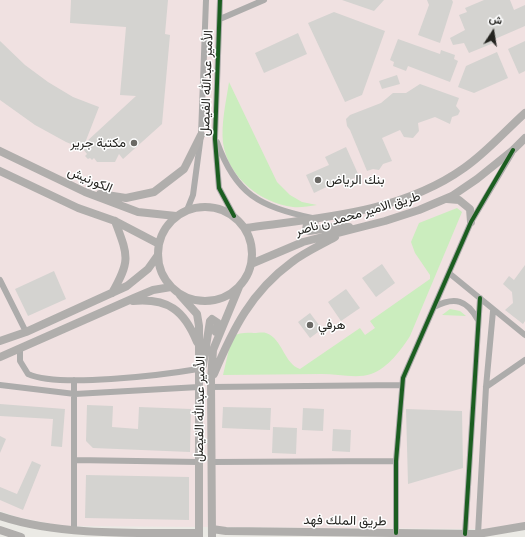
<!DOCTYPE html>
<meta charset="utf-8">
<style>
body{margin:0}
#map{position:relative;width:525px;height:537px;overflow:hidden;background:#ebeae5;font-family:Karla,Vazirmatn,sans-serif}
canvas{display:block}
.north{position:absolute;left:473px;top:12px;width:40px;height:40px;-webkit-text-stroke:3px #fff;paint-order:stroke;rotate:12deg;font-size:11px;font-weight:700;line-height:16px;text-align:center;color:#242420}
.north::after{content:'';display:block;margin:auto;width:14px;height:18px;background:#242420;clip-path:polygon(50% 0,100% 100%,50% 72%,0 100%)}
</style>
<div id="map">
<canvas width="525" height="537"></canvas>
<div class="north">ش</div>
</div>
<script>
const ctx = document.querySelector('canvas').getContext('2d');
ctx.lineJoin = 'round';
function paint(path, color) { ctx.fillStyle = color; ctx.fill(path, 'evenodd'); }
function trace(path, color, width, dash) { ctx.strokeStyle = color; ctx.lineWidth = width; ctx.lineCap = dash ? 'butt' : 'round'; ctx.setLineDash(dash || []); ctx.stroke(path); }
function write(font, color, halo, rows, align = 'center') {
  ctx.font = font + ' Karla,Vazirmatn,sans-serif'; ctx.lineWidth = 3; ctx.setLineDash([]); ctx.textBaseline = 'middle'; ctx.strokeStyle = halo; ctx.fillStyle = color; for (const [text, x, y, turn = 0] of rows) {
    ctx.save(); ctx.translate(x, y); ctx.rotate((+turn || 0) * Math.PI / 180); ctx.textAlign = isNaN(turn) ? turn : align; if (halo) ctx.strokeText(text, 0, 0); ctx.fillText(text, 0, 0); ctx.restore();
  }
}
const commercial = new Path2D(`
 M0,0H525V523L485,529L62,526L17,517L0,511Z`);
const green = new Path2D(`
 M229,82L277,182L290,195L302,202L317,205C309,206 300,208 293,207C260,203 228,177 223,143C221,123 226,102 229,82Z
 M457,208L462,212L410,336C401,350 388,368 371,374C357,379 337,374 322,374C289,374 256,375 223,375L232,336C239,333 246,332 254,333C257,333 263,332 266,333C283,339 284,364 300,369L360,328L365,335L375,328L370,321L430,279V275L415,253L411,242L419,223Z
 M450,309L460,311L466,316L442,315Z`);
const building = new Path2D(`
 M71,0H168L165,34L170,35L162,124L123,159L119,154L115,162H97L94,158L92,160L90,158L88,159L85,156L87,154L83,149L66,142L35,125L0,100V41L25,65L48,82L73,97L99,107L85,143L136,96L120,95L126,27L70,23Z
 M342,0H384L374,11Z
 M427,0H452L453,2L440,43L418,35L429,5Z
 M484,0H510L514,10L525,5V26L495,39L496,42L469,53L464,43L453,45L450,38L465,30L459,15L467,12L465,8Z
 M334,12L385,31L362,95L345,102L308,23Z
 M298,33L307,54L264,73L255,53Z
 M398,39L440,54L441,50L455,55L454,59L458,61L450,82L408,66L406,71L393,66L394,62L390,60Z
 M525,41V71L519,74L508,49Z
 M497,52L508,78L474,93L458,87L466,66Z
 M397,75L400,84L382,89L379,81Z
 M420,84L459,98L456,106L460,111L458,115L452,117L450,124L435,117L418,123L419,131L413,138L404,137L400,130L382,138L392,161L383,164L379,170L373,169L367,171L350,130L347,126L346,119L350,115L381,103L393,93H406Z
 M346,147L359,176L338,185L337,182L314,193L306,175L329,165L325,157Z
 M382,264L395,283L376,297L362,278Z
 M525,265V321L523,324L505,310L513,303L512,292L503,284L509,276L514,280Z
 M54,271L66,299L28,316L15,289Z
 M346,289L360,308L341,321L328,302Z
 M310,313L322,329L310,338L298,322Z
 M0,404L65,409L62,447L51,446L53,419L0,416Z
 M87,405L113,406L112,427L138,429L139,407L191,409L190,452L93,448L86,441Z
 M223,407L271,408L270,430L222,428Z
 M303,408L324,409L323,431L302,430Z
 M406,409L462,411L463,468L408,484Z
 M273,427L297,428L296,454L272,453Z
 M333,429L351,430L350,452L332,451Z
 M0,436L6,439L0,453Z
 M32,461L41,465L23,510L0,500V487L17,494Z
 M86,475L189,477V520L85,518Z`);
const minor = new Path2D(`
 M220,0L215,139L219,188L234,216
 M220,19L264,0
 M217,142C236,195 259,206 312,218
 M187,210L193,195L201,135L206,0
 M449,273L525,335
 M0,280L26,332
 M434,307C455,296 467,300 478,320
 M20,349V361L28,374C58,388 163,375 198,369
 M0,385L75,394L199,387
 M211,387L402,385
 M486,387L525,360
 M74,460L199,462
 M211,462L396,461
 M74,529V380
 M396,533V461L403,378L471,222L512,153
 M465,534L480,298
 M478,534L486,387L493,311`);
const major = new Path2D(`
 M0,151L85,192L138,212L176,216
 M0,171L78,208L115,221L159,244
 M100,194L126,198L154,192L184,169L201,135
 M447,199L459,200L470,209L471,222
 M158 254a47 47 0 1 1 94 0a47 47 0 1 1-94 0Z
 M315,221L307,224L306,230L309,231L334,227H349
 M245,228C319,218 401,213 464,168C486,153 505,131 525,113
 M251,264L303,242L385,221L419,210L452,196L477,179L513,150L525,138
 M112,293C131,260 128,256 115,221
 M180,295L197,314L199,326V537
 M133,301C168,298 184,310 197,342
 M0,341L26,332L127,286L148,269L158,255
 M0,357L134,298L153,290L171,287
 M203,365L210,321L212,319L218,323L216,332
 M214,374C233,329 251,292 292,262C305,252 321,245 335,237
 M0,516C59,536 137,533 199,533
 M212,529L226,531L478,534L525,526
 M0,530L21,537
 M212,537L211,380L213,350L239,287`);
const cycleway = new Path2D(`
 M220,0L215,139L219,188L234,216
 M396,533V461L403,378L471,222L513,150
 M465,534L480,298`);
const markers = [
 [134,143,4,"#6a6965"],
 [318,180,4,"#6a6965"],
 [310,325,4,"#6a6965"]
];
const streetNames = [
 ["الأمير عبدالله الفيصل",207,83,-88],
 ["الكورنيش",90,180,23],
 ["طريق الامير محمد ن ناصر",358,214,-16],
 ["الأمير عبدالله الفيصل",200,409,-89],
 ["طريق الملك فهد",345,521,1]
];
const poiNames = [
 ["مكتبة جرير",126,143,"right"],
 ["بنك الرياض",326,180],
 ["هرفي",318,325]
];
paint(commercial, '#f0e1e1');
paint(green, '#cbedbe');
paint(building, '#d4d3d0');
trace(minor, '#adacab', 6);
trace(major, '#b0aeac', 8);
trace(cycleway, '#1b5e20', 4);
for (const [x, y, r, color] of markers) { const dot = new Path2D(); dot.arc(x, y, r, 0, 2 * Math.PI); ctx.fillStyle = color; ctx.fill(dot); trace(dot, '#fff', 1.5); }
write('13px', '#242420', '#fff', streetNames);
write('13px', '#242420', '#fff', poiNames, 'left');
</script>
